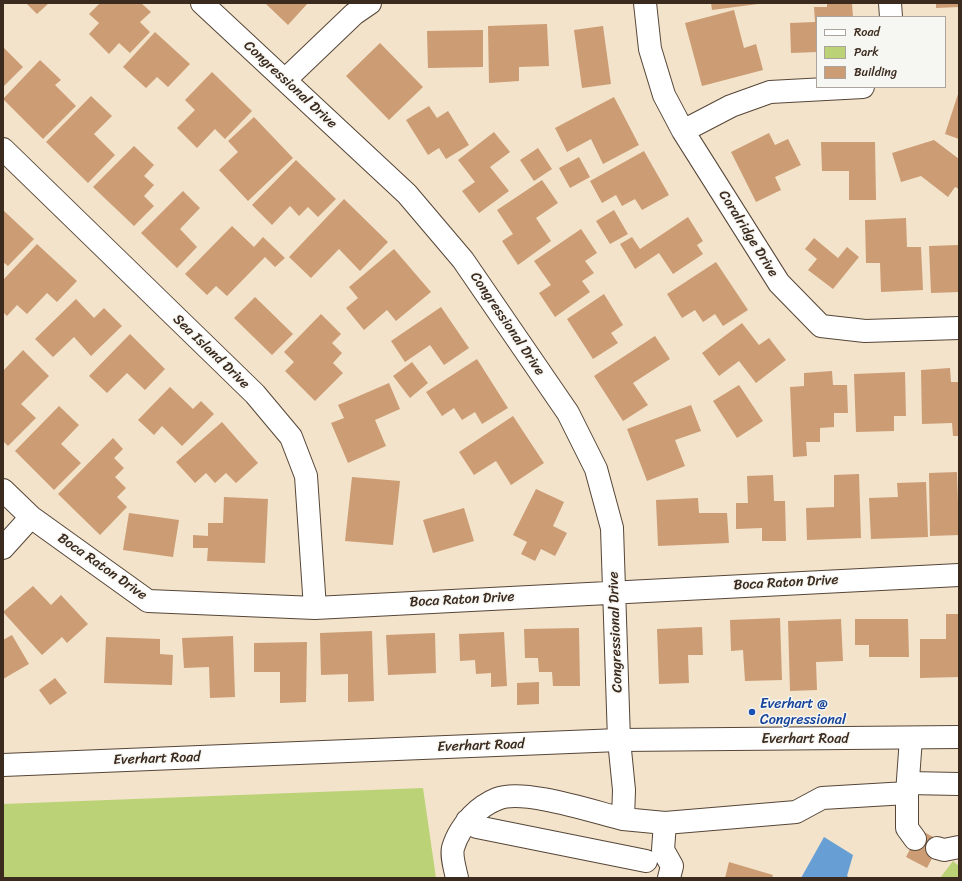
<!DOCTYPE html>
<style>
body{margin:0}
#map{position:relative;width:962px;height:881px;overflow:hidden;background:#f2e3ca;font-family:Sriracha,sans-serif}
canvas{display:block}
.frame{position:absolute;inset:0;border:4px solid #3b2a1e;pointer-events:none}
.legend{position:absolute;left:816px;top:16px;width:130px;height:72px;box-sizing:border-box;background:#f6f6f2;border:1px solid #aba49d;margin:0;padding:5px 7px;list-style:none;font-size:12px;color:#3b2a1e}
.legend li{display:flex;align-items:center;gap:8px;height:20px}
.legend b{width:20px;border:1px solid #aba49d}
</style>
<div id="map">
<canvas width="962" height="881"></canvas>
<div class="frame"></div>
<ul class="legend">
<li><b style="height:5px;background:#fff"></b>Road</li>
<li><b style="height:11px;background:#bcd276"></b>Park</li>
<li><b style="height:11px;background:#cc9c74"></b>Building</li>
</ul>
</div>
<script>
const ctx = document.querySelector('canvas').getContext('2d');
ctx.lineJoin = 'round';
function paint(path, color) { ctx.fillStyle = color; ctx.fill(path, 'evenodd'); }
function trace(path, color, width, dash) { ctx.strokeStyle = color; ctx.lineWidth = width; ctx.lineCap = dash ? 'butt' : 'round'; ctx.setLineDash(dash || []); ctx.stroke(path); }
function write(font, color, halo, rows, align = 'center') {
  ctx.font = font + ' Sriracha,sans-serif'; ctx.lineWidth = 3; ctx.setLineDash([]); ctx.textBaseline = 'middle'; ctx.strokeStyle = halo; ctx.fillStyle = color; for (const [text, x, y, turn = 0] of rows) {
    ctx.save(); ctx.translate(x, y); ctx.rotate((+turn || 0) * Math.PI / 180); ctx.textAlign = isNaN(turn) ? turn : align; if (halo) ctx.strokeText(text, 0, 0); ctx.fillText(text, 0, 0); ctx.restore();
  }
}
const green = new Path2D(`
 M423,788L436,878H3V804Z
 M953,861L959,866V878H940Z`);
const water = new Path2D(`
 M824,837L853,855L847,876L850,878H801Z`);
const building = new Path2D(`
 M26,3H49L37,14Z
 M100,3H141L151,12L140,22L150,32L130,53L119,43L109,54L89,34L99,23L89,14Z
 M265,3H308L288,25Z
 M711,3H758V4L712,10Z
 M827,3H852L853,17H817V52L791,53L790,23L815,22L814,7H827Z
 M936,3H959V7L936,8Z
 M734,10L744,48L756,44L763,70L702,86L685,23Z
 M547,24L549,66L519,67V81L489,83L488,26Z
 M603,26L611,84L582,88L574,30Z
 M483,30V67L428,68L427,31Z
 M155,32L190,64L168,87L157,77L146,88L123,67Z
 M380,43L423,87L389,120L346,76Z
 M3,47L23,67L3,87Z
 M40,60L61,80L55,85L76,106L43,139L3,99Z
 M212,72L252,111L225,139L215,129L197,148L177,128L195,110L185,100Z
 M959,91V139L945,134Z
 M91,96L112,116L94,134L115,155L88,183L46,142Z
 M614,97L639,145L603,164L591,139L567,152L555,128Z
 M429,106L437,118L448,111L469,145L446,159L439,148L428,155L406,120Z
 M254,117L293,158L248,201L219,170L238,152L228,141Z
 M494,132L510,152L490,167L509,191L479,213L462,191L475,182L458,160Z
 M769,133L775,145L788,139L801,165L775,177L781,190L756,202L731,152Z
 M934,140L959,159V189L955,187L948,197L921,176L901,182L892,153Z
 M821,142H875L876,200H849V171H822Z
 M134,146L154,165L144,176L154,185L144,196L154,206L134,226L93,187Z
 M538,148L552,169L534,181L520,160Z
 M644,151L669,195L642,210L635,199L622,206L616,195L602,203L590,181Z
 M579,157L590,177L570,188L559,168Z
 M296,160L336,199L318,217L308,207L299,216L290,206L272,225L252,205Z
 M542,180L558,203L536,218L551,241L518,265L502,241L513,234L497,210Z
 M183,191L200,208L180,229L197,247L177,268L141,233Z
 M344,199L388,242L360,271L339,249L311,278L289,257Z
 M3,210L34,239L8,266L3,262Z
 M614,210L628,234L610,244L596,221Z
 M688,217L703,241L697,245L703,254L673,274L659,253L635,269L620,244L632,237L640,249Z
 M906,218L907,247H921L923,290L881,292L880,263H866L865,220Z
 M232,226L254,247L263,237L285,258L275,267L265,257L227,296L216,286L207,295L185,274Z
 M581,229L597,253L585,261L594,273L582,281L590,292L555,317L539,293L551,285L534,261Z
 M814,238L838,258L847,247L859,257L833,289L808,270L817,259L805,249Z
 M37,244L77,281L57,302L47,293L27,314L17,305L7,316L3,312V280Z
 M959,245V292L931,293L929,246Z
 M394,249L431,292L396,321L387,310L364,330L346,308L358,298L349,287Z
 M716,262L748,310L723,326L715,314L703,322L695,310L682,318L667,294Z
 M604,294L623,325L611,333L618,343L593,359L567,319Z
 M255,297L293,334L272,355L234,318Z
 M76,299L94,318L104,308L122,326L91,356L74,337L53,357L35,339Z
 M441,307L469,348L444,365L430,345L405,362L391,341Z
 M321,314L341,334L332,343L342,353L333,363L343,373L315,401L285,371L294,362L284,352Z
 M742,323L759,345L769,338L786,360L756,383L739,361L719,376L702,353Z
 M130,334L165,369L145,390L127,373L107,393L89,376Z
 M655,336L670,359L633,383L648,405L623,421L594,376Z
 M23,350L49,376L21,404L36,418L8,446L3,441V371Z
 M477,359L508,408L482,424L475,412L462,420L454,408L442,416L426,392Z
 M412,362L428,383L410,398L393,376Z
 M950,368L951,382H959V436H953L952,423L922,424L921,370Z
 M832,371L833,385H847L848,413H834V427L820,428V442H806L807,456L793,457L790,387L804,386V373Z
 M905,372L906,416H894V431L856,432L854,374Z
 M389,383L400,409L375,420L386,446L348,463L331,423L344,418L338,405Z
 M739,385L763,421L737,438L713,401Z
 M170,387L193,409L201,401L214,414L182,446L162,426L154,435L138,420Z
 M691,405L701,431L675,440L685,466L647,481L627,429Z
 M59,406L79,425L61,444L81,463L54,490L15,451Z
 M513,416L544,463L511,485L496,461L474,475L459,452Z
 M222,422L258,463L236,483L226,473L215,483L206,473L195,483L176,462Z
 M113,438L123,449L114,458L124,468L115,477L126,488L117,497L127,507L100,535L58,494Z
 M957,472L959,535L930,536L929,473Z
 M859,474L861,538L807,540L806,508L834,507V475Z
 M773,475L774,501H785L786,541H762V528L736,529V503H748L747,476Z
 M352,477L400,481L393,545L345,541Z
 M926,482L928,537L871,539L869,498L898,497L897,483Z
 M536,489L564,502L553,526L567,533L555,556L541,549L535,561L521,554L527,542L513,535Z
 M224,497L268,499L265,563L207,561L208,548H193V535L208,536V523H223Z
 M698,498L699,513H727L729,543L658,546L656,500Z
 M464,508L474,541L433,553L423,520Z
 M129,513L179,520L173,557L123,550Z
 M33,586L51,605L61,595L88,624L67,643L62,637L42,655L3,612Z
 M946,614H959V677L920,678V639H946Z
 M780,618L782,680L745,681L743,650L731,651L730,620Z
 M841,619L843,661L816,662L817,690L790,691L788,621Z
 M855,619H908L909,657H869V645H855Z
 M702,627L703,655H688L689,683L659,684L657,629Z
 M579,628L580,686H553L552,672H539L538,658H525L524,629Z
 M372,631L374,701L348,702V674L321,675L320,633Z
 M504,632L507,686L491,687V673L476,674L475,660L460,661L459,634Z
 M435,633L436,673L388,675L386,635Z
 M12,635L29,664L3,679V640Z
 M233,636L235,697L210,698L209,667L184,668L182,638Z
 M106,637L160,639V654L173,655L172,685L104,683Z
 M307,642L306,702L280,703V672H254V643Z
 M55,678L67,693L50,705L39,690Z
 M539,682V704L517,705V683Z
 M920,830L941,841L927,868L906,857Z
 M729,862L773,875L772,878H725Z`);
const minor = new Path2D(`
 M202,3L407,194L463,260L568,413L596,469L612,528L619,740L624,790L623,819L665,823L796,812L822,798L907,793L911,738
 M645,3L650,49L664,95L683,131L779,283L821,326L865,331L959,328
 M890,3L891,17
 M285,80L354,14L370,3
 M683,131L731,106L770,92L863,87
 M3,149L255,394L291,437L306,476L315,608
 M3,490L31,517L148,601L315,608L959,575
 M3,548L31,517
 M908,783L959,784
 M907,793V828L915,839
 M467,821L477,827L646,861
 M665,823L663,850L672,866L669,878
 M937,848L944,850L959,847
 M457,878C455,869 451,856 453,848C456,837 464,824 472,816C479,809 487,803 497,799C523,788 594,812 623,819`);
const major = new Path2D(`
 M3,765L619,740L959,737`);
const markers = [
 [752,712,4,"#1a4fb4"]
];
const streetNames = [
 ["Congressional Drive",290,85,43],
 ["Coralridge Drive",748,234,58],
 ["Congressional Drive",507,324,56],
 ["Sea Island Drive",211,352,44],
 ["Boca Raton Drive",102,567,35],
 ["Boca Raton Drive",786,583,-3],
 ["Boca Raton Drive",462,600,-3],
 ["Congressional Drive",616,632,-92],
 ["Everhart Road",805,739],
 ["Everhart Road",481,746,-2],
 ["Everhart Road",157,759,-2]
];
const transitNames = [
 ["Everhart @",760,704],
 ["Congressional",760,720]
];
paint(green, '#bcd276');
paint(water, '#679fd5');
paint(building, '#cc9c74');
trace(minor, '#564638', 24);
trace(major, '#564638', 24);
trace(minor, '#fff', 22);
trace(major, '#fff', 22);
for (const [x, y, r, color] of markers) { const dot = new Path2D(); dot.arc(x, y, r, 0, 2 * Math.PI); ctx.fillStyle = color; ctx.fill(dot); trace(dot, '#f6f6f2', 1.5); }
write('14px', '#3b2a1e', '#f6f6f2', streetNames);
write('14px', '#164399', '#f6f6f2', transitNames, 'left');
</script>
